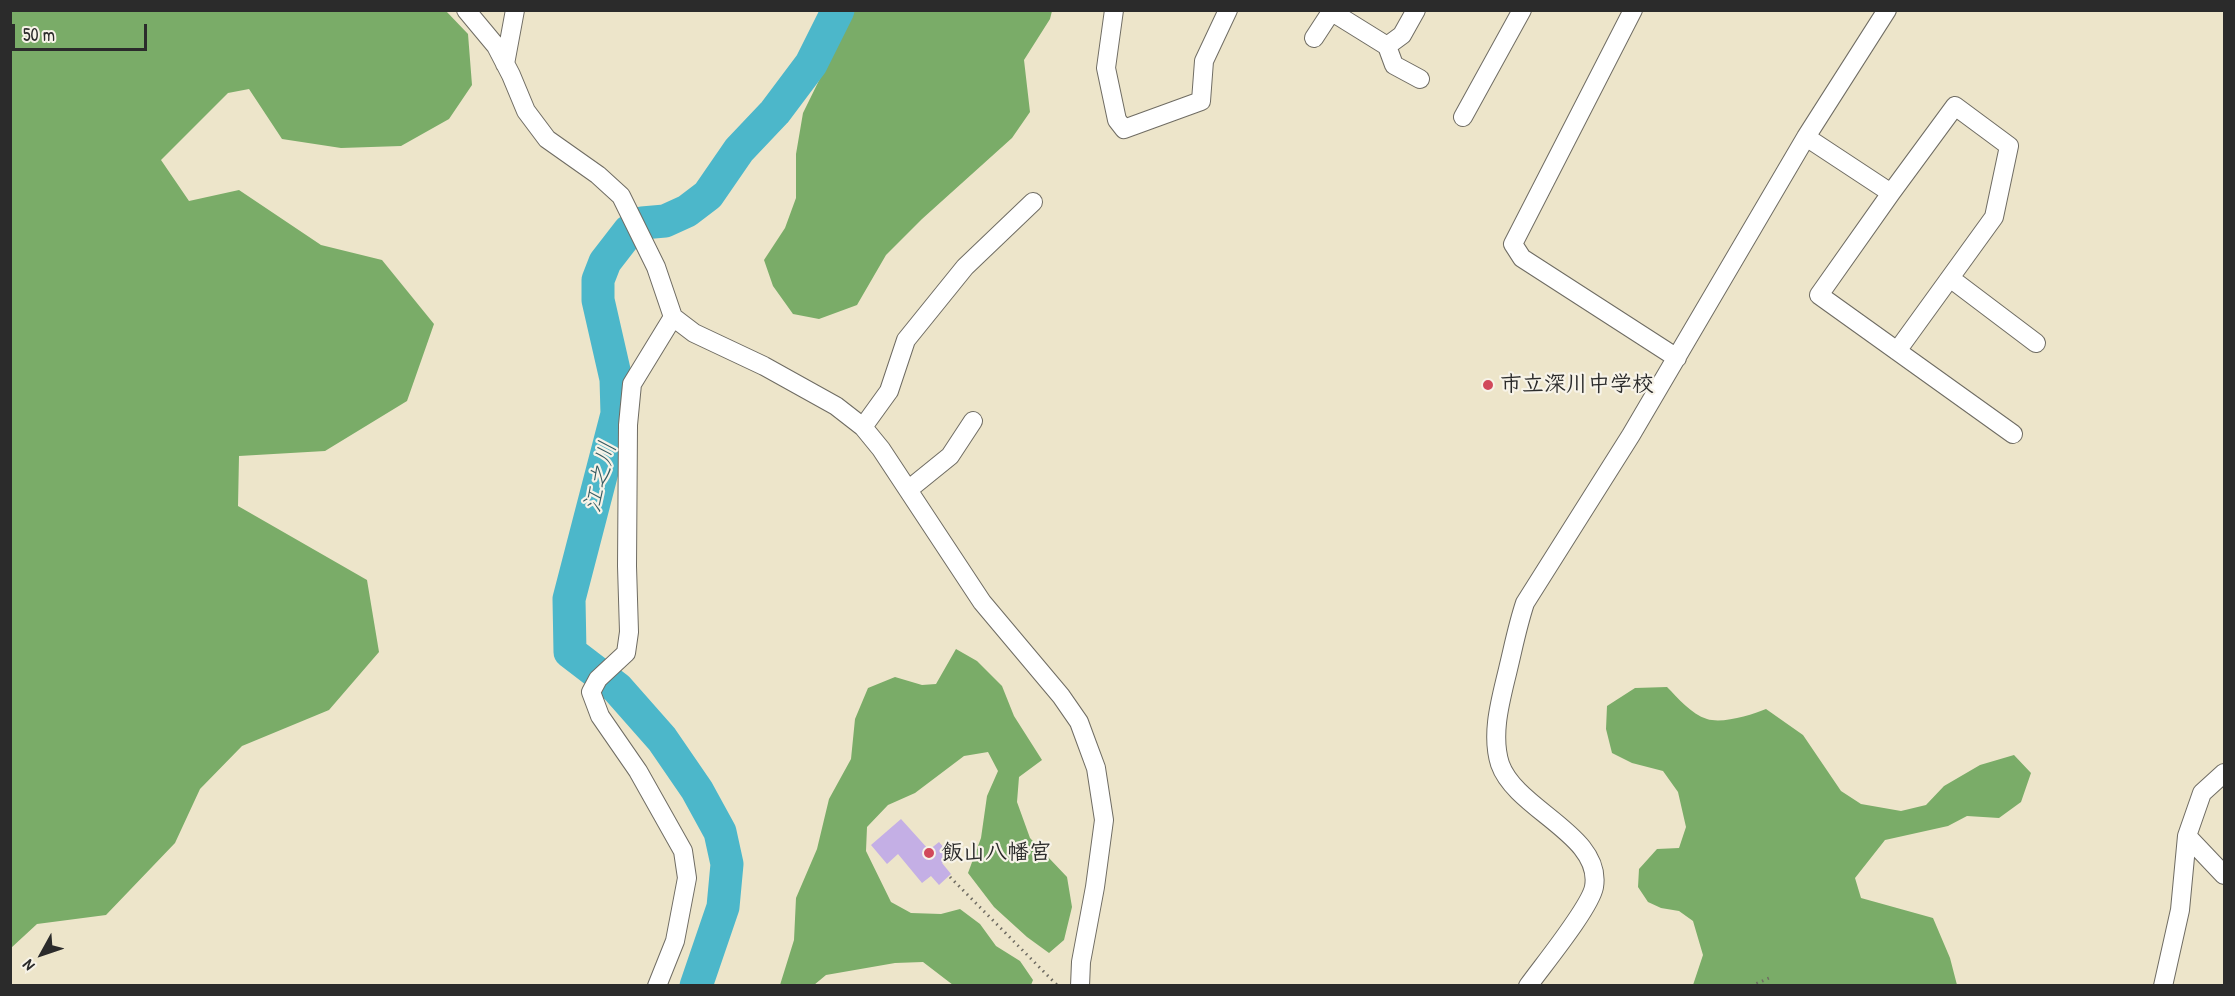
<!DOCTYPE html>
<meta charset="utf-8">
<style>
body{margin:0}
#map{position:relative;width:2235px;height:996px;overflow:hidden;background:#ede5ca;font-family:"Patrick Hand",sans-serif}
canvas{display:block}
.frame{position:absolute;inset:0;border:12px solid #2b2b2b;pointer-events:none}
.north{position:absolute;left:12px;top:924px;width:60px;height:60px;-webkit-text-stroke:4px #f7f3e8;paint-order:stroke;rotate:230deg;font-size:16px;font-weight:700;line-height:24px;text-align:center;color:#2b2b2b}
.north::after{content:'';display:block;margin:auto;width:21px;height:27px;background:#2b2b2b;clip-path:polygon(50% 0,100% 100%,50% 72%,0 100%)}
.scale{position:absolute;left:12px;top:24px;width:135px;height:27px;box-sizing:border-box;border:3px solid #2b2b2b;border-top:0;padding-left:8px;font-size:18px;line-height:21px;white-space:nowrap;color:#2b2b2b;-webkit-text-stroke:4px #f7f3e8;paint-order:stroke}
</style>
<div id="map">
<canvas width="2235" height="996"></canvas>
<div class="frame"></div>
<div class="north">N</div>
<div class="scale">50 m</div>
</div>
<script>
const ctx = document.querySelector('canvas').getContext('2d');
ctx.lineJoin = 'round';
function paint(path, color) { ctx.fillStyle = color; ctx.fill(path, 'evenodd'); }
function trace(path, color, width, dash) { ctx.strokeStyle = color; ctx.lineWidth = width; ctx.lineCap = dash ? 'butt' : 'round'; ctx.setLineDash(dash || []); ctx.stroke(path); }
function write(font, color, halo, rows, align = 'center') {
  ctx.font = font + ' "Patrick Hand","Klee One",sans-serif'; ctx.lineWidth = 4.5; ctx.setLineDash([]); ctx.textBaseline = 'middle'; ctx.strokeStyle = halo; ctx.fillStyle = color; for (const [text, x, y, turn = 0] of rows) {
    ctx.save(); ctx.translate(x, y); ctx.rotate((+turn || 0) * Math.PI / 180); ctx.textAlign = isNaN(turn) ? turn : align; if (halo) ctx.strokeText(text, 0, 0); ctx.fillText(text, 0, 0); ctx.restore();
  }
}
const forest = new Path2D(`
 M11,10L446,11L468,34L472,85L449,119L401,146L341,148L282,139L249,89L228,93L161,160L189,201L239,190L321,245L382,260L434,324L407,401L325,451L239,456L238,506L367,580L379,652L329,710L242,746L200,789L175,843L106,915L37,924L11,948Z
 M850,11H1052L1050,19L1024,60L1030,112L1012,138L922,219L886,255L857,305L819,319L793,314L773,286L764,260L785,228L796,198V154L803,113L833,52Z
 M956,649L977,661L1002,686L1014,716L1042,760L1019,777L1017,802L1030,838L1067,877L1072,907L1064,940L1049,953L1027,937L994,907L968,873L981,838L987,796L998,771L988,752L964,756L915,793L888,805L867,827L866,851L891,902L911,913L941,914L960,909L980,924L996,946L1020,961L1033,980L1031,985H953L923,962L895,963L826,975L814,985H780L794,940L796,898L817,849L829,799L851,759L855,719L868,688L895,677L922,685L936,684Z
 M1667,687C1678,698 1691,714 1707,719C1722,724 1752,715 1766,709L1803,735L1841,791L1861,804L1901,811L1926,805L1944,786L1980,765L2014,755L2031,773L2021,802L1999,818L1967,816L1948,826L1885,840L1855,878L1861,898L1933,918L1950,958L1957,985H1693L1703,955L1693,921L1679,911L1661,908L1648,902L1638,887L1639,869L1657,849L1679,848L1686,827L1678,792L1663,771L1632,763L1612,753L1606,729L1607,706L1635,688Z`);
const river = new Path2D(`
 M696,986L723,907L727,864L720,832L697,790L662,739L617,688L570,652L569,599L617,414L616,379L598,300V280L605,262L629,231L642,223L665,221L687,211L708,195L739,150L775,112L811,64L838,10`);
const building = new Path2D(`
 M901,819L929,850L939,842L951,856L942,863L951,874L939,885L931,876L922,883L898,854L887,864L871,845Z`);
const path = new Path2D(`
 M950,877L1058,986
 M1751,986L1769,978`);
const street = new Path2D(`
 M466,10L496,46L511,75L526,111L547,139L598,175L621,196L656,267L673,317L694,333L764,366L836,406L863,427L881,449L982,602L1061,696L1079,722L1086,741L1096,768L1104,820L1095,887L1081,962L1080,986
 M1114,10L1106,68L1117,120L1124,129L1201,101L1204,61L1228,10
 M1329,10L1387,46L1402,35L1416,10
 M1633,10L1513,244L1522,258L1677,358
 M1314,38L1331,12
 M1387,46L1394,65L1420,79
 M505,64L515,10
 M1463,117L1522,10
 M1806,137L1891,193
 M1950,278L2036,343
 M1897,351L1994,217L2009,146L1955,106L1891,193L1819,295L2013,434
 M863,427L889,391L906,340L965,267L1033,202
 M908,490L950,456L973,421
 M2187,836L2224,875
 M657,986L675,941L687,878L683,851L638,771L600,716L591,692L598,679L626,653L629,632L627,566L628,425L632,384L673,317
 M1528,986C1543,965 1590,908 1594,887C1603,835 1516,810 1500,764C1490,732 1502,696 1509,665C1514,644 1518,624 1525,603L1631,435L1806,137L1887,10
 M2163,986L2180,910L2187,836L2202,793L2224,773`);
const markers = [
 [1488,385,6,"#d1495b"],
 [929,853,6,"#d1495b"]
];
const poiNames = [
 ["市立深川中学校",1500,385],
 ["飯山八幡宮",941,853]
];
const waterNames = [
 ["江之川",601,477,-76]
];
paint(forest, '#7aac68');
trace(river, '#4cb7ca', 33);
paint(building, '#c4afe5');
trace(street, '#6f6c63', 20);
trace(path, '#6f6c63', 3, [1.5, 4.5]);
trace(street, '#fff', 18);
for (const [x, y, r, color] of markers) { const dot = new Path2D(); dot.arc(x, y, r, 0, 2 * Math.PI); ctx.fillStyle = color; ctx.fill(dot); trace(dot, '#f7f3e8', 2); }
write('bold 22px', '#2b2b2b', '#f7f3e8', poiNames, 'left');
write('italic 24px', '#375c63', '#f7f3e8', waterNames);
</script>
